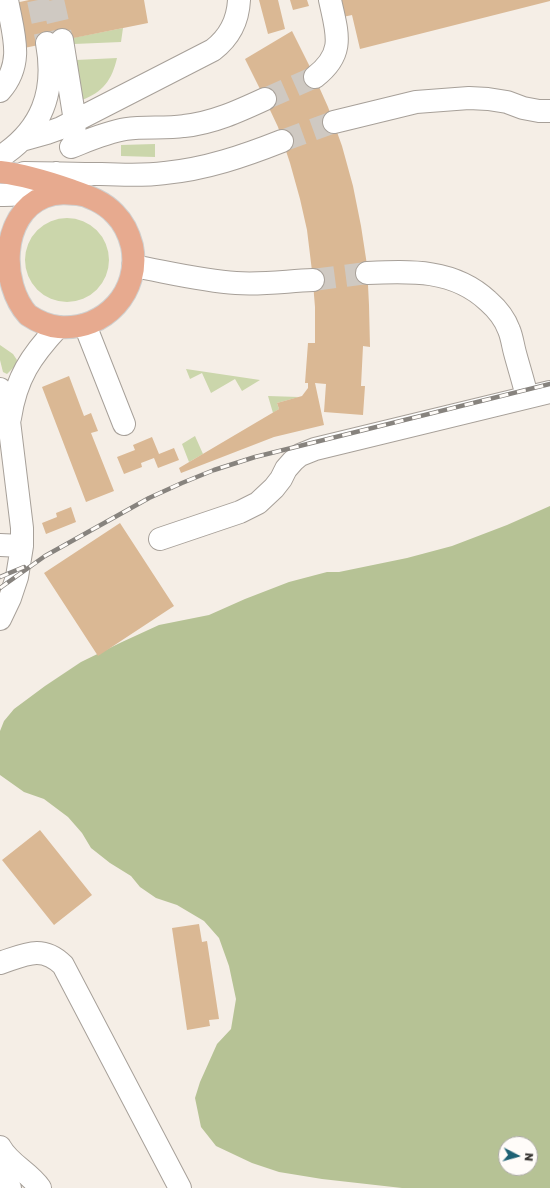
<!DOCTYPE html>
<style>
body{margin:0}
#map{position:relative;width:550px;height:1188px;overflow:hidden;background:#f5eee6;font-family:"Golos Text",sans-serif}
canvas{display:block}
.north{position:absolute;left:498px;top:1136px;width:40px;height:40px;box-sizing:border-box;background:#fffcf9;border:1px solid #afaca9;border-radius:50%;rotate:96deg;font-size:11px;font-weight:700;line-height:16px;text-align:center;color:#373532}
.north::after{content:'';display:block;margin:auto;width:14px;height:18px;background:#1e6275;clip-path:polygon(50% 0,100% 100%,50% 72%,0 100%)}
</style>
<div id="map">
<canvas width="550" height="1188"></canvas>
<div class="north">N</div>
</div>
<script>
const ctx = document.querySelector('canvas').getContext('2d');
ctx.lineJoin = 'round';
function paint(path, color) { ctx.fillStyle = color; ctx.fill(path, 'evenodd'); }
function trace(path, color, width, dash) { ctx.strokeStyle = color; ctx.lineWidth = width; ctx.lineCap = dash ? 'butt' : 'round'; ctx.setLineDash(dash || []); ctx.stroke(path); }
const green = new Path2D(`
 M123,28L121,42L74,44L72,38Z
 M117,58C112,80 103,92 82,100L76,60Z
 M155,144V157L121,156V145Z
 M25 260a42 42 0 1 1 84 0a42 42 0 1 1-84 0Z
 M0,345L13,354L17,360L16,365L7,374L3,372L0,360Z
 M186,369L260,380L242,391L235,379L211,393L202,373L190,379Z
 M268,396L299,397L277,403L279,409L273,413Z
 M195,436L203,454L189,462L182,444Z`);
const forest = new Path2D(`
 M550,506V1188H402L322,1179L279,1172L252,1163L216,1146L201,1127L195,1098L200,1082L217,1044L231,1029L236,999L229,966L219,938L204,921L177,905L156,898L140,887L131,876L110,863L91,848L82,833L68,817L44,799L24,792L0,775V731L4,721L14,709L45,686L81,662L122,642L159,625L209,615L245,599L289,582L327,572H339L407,558L452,546L507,525ZM506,1144H530V1168H506Z`);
const building = new Path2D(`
 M29,0H144L148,23L24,48L15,3Z
 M259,0H278L285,29L268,34Z
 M290,0H307L309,6L293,10Z
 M339,0H550V1L360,49L352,15L343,17Z
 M292,31L311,69L328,107L342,146L353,186L361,226L367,265L369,305L370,347L363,346L361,386H365L363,415L324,412L326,384L315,383L324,425L274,437L181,473L179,468L279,409L277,403L302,396L308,388V383H305L308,343H315V307L312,271L307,230L300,199L290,163L278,127L262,93L245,59Z
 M69,376L84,416L91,413L98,431L91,433L114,491L86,502L42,387Z
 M152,437L159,454L174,448L179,460L158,468L154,458L141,463L142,467L124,474L117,457L135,450L133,445Z
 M71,507L76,522L46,534L42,523L57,517L56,513Z
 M120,523L174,606L98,656L44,573Z
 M40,830L92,895L54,925L2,860Z
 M199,924L202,942L207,941L219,1019L209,1020L210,1026L187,1030L172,928Z`);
const minorTunnel = new Path2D(`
 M38,0L47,43
 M53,0L62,40
 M265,99L315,77
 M282,141L334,122
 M313,280L367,273`);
const minor = new Path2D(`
 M62,40L75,121L74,135
 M315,77C346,53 337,33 330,0
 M0,91C25,63 13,33 7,0
 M334,122L416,102L469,98L488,99L507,102L523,108L539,111H550
 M22,140L47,133L61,128L213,50C230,37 238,21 239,0
 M71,147C89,140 107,132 126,129C145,126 165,129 184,126C213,123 239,111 265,99
 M0,157C42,130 56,92 47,43
 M24,173C50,173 75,174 101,174C122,175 144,176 165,173C206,169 244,156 282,141
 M0,195C24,196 39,189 56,173
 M133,266C167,272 202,281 236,283C262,285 287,281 313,280
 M367,273C411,271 454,269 488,301C496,308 505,319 509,330C512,337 513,346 515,353C519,368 524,383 527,397
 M85,325L124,424
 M0,389L9,421L22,528V546L17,577L10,598L0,619
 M10,418C16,378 31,356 58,327
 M160,539L240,512L258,503L274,488L281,479L286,469L293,461L300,455L315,449L550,392
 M0,545L22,546
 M0,963C24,955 42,944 63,965L180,1188
 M0,1147C9,1164 29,1172 40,1188
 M0,1170L10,1188`);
const major = new Path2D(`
 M0,172C24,175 47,182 70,190C87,196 103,201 115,214C124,223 129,234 132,246C141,291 105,331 59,327C48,326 37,321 28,315C0,284 0,215 44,197C57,192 69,193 83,195`);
const rail = new Path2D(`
 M0,577L24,567
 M0,588L45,556L149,498L182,483L214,470L255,457L550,384`);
paint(green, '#cbd6ab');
paint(forest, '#b6c295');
paint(building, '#dab894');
trace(minorTunnel, '#cfc9c2', 22, [22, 11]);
trace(minor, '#a7a099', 24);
trace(major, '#cfcfce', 24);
trace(minor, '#fff', 22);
trace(major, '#e7aa8f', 22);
trace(rail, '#87837e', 4.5);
trace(rail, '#fffcf9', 3, [9]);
</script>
